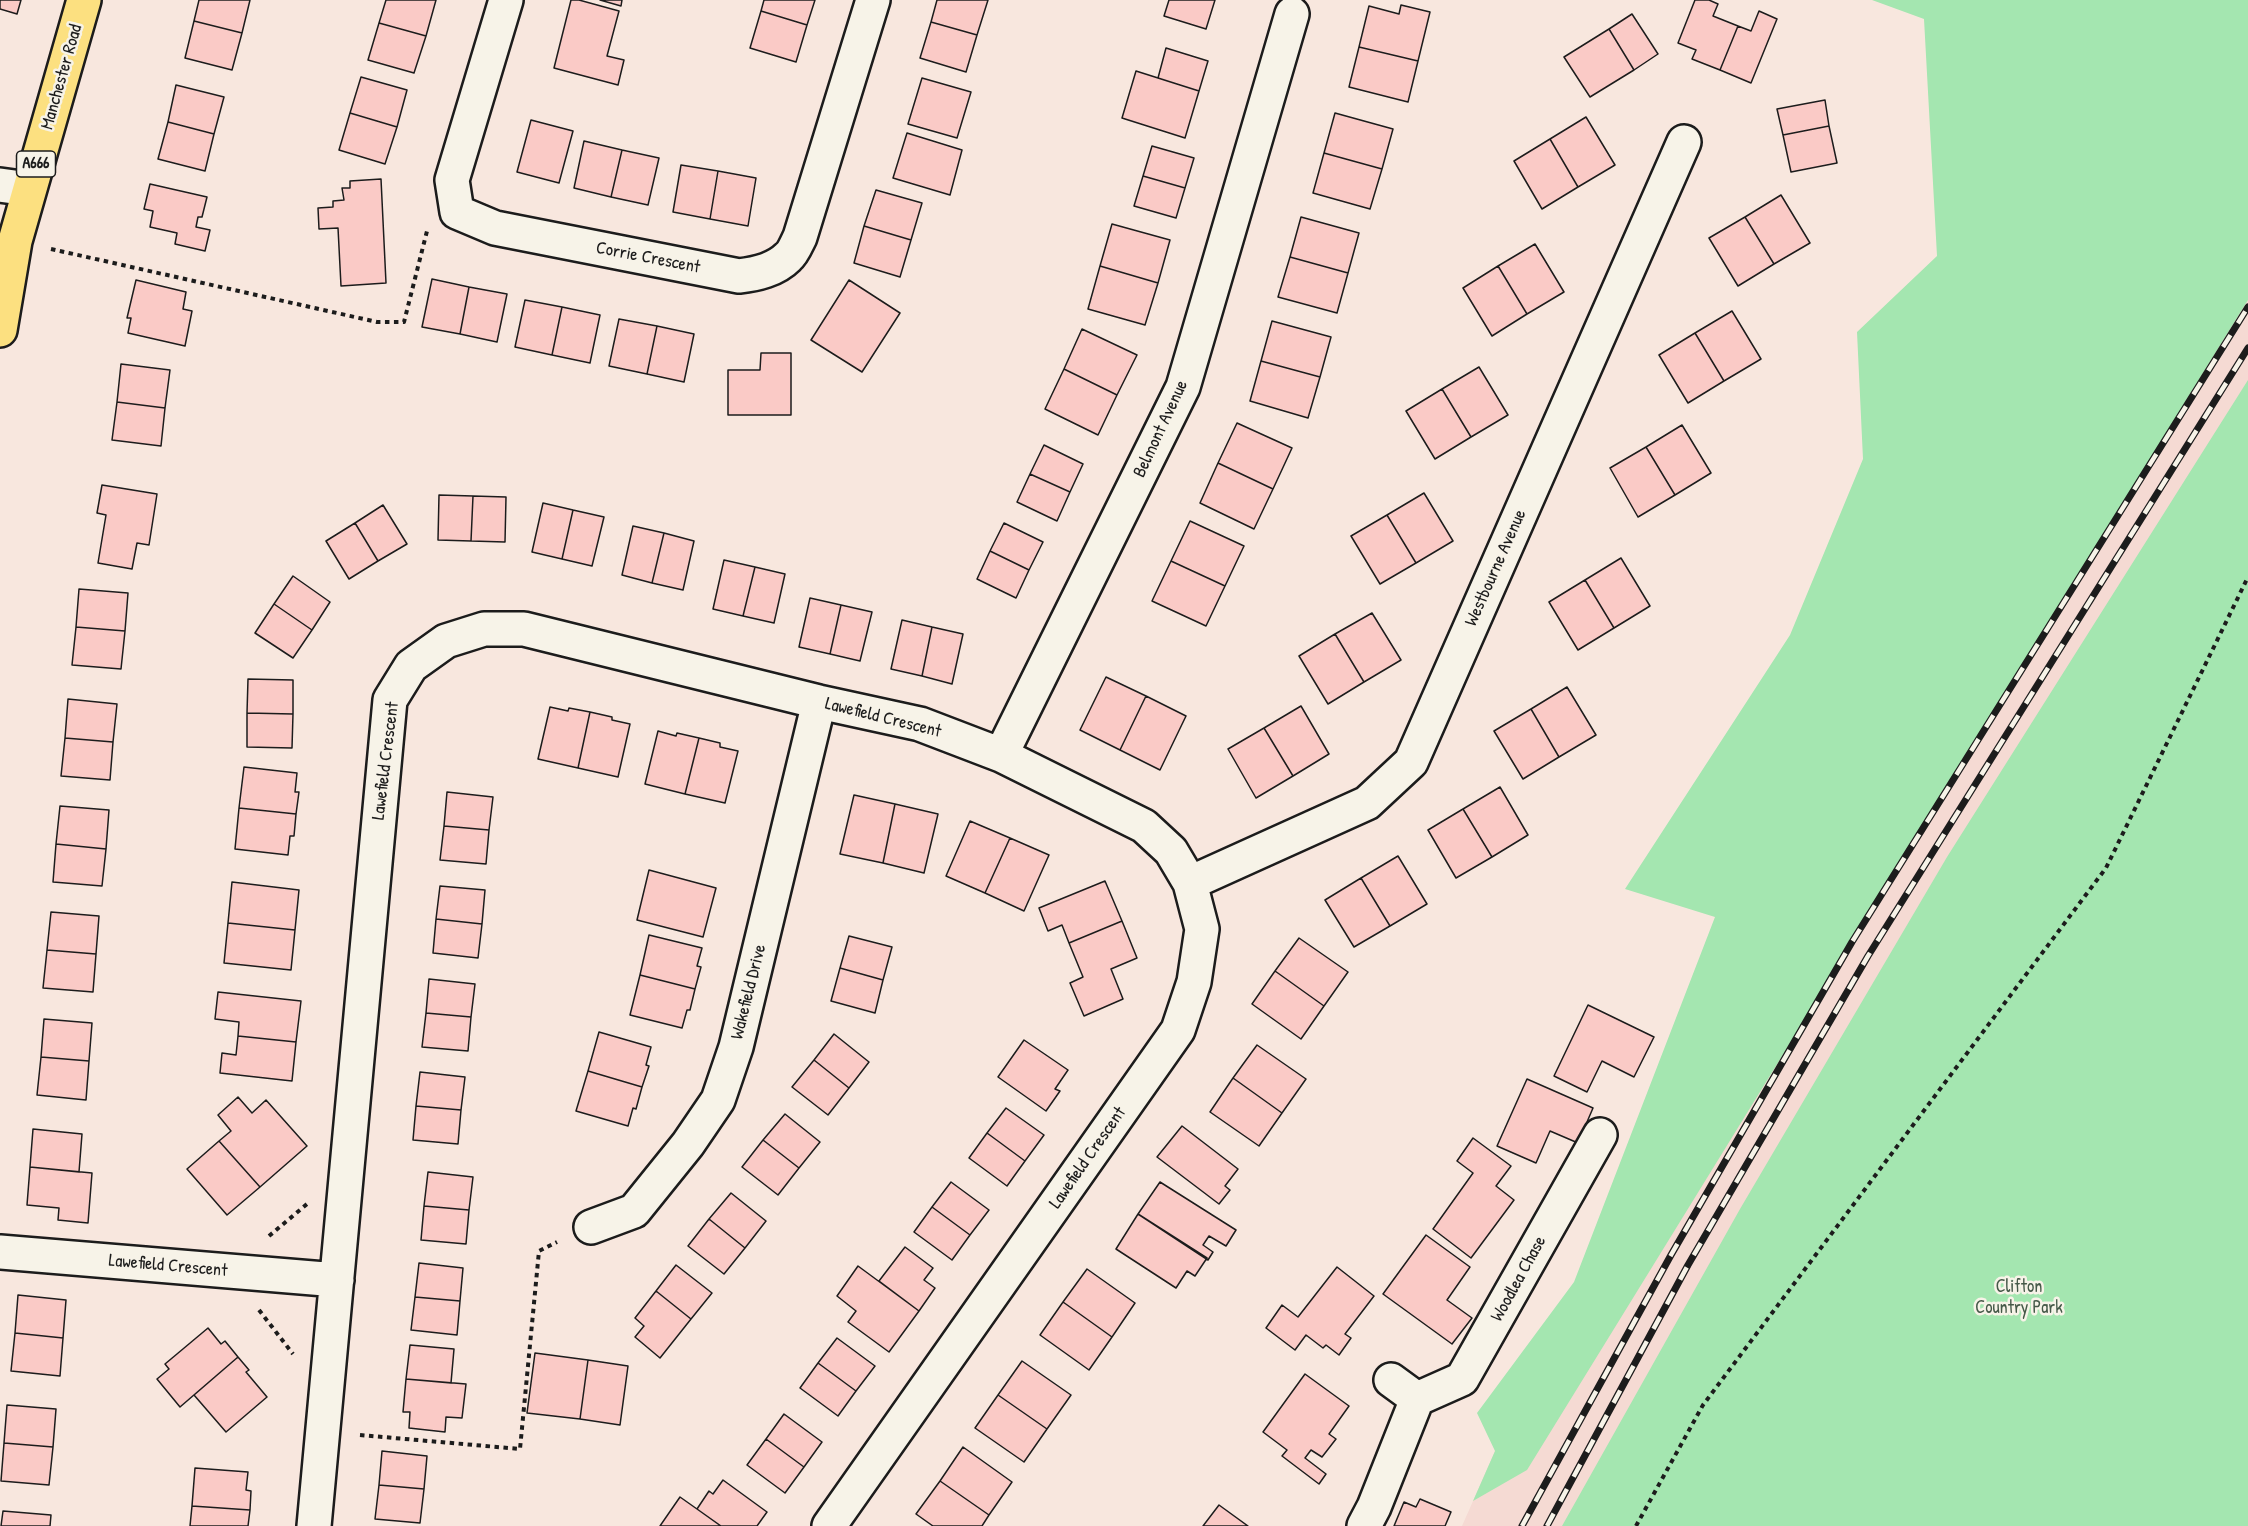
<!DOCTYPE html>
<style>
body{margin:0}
canvas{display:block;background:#f8e7de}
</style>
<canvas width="2248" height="1526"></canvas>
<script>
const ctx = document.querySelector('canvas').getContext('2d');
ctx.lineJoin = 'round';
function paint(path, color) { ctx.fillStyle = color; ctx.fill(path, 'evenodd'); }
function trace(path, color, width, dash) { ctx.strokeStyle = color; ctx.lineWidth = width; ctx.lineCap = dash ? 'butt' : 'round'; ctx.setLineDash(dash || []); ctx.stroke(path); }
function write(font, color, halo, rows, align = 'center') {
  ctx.font = font + ' "Patrick Hand",sans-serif'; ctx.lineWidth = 5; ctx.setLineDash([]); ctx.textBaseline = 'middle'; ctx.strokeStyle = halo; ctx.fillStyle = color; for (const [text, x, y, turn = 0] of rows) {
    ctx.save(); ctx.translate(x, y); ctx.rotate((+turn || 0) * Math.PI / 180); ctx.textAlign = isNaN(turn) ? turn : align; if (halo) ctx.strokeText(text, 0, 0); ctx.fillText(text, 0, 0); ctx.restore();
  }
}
const built = new Path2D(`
 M2248,184V548L1588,1526H1462L1495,1451Z`);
const green = new Path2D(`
 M1872,0H2248V300L1527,1470L1473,1501L1495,1451L1477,1413L1574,1282L1715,917L1625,889L1790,635L1863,459L1857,332L1937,256L1924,19Z
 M2248,380V1526H1562L1740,1209L1947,857Z`);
const building = new Path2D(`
 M0,0H21L17,14L0,9Z
 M199,0H250L242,33L194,21Z
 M386,0H436L426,36L379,23Z
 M571,0H579L619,11L607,56L624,60L618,85L554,68Z
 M600,0H622L621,6Z
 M764,0H815L807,25L761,11Z
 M937,0H988L977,35L931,22Z
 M1169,0H1215L1206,29L1164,16Z
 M1695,0H1709L1718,4L1713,16L1738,26L1720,70L1692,59L1696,50L1678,43Z
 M1401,5L1430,12L1418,61L1359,47L1369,6L1399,14Z
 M761,11L807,25L796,62L750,48Z
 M1759,11L1777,19L1751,83L1720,70L1738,26L1751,31Z
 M1632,14L1658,54L1634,70L1609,29Z
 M194,21L242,33L232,70L185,58Z
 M931,22L977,35L966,72L920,58Z
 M379,23L426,36L414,73L368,60Z
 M1609,29L1634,70L1590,97L1564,57Z
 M1359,47L1418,61L1408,102L1349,87Z
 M1166,48L1208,61L1199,91L1158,78Z
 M1136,71L1199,91L1185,138L1122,118Z
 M361,77L407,90L397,127L350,113Z
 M922,78L971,92L957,138L908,124Z
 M176,85L224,97L214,134L168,122Z
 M1825,100L1829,126L1783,135L1777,109Z
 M350,113L397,127L385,164L339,150Z
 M1335,113L1393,129L1382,169L1324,153Z
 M1586,117L1615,165L1578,187L1550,139Z
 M531,120L573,131L559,183L517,172Z
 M168,122L214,134L205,171L158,159Z
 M1829,126L1837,163L1791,172L1783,135Z
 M907,133L962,150L950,195L893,178Z
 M1550,139L1578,187L1542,209L1514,161Z
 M584,141L622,150L611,197L574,188Z
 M1152,146L1194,158L1185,188L1143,176Z
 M622,150L659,158L648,205L611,197Z
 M1324,153L1382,169L1370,209L1313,193Z
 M681,165L718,171L710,219L673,212Z
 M718,171L756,178L748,226L710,219Z
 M1143,176L1185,188L1176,218L1134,206Z
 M381,179L386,283L341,286L338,228L319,229L318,208L333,207V201L344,200L342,188H350V181Z
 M150,184L207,197L202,217H198L196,227L210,230L205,251L175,244L177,233L150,227L153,211L144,209Z
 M876,190L922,203L911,240L864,226Z
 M1781,195L1810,243L1774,264L1745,217Z
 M1301,217L1359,233L1348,273L1290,257Z
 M1745,217L1774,264L1738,286L1709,238Z
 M1112,224L1170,240L1158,283L1100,266Z
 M864,226L911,240L900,277L854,263Z
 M1535,244L1564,292L1527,314L1498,266Z
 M1290,257L1348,273L1337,313L1278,297Z
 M1100,266L1158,283L1145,325L1088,309Z
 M1498,266L1527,314L1492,336L1463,288Z
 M432,279L469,287L460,334L422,327Z
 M136,280L186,292L183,309L192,311L185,346L128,333L131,318H127Z
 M849,280L900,313L862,372L811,340Z
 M469,287L507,294L497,342L460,334Z
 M525,300L562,307L552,355L515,347Z
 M562,307L600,315L590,363L552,355Z
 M1732,311L1761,359L1724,381L1695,333Z
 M619,319L657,326L647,374L609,366Z
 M1272,321L1331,337L1320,377L1261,361Z
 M657,326L694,334L684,382L647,374Z
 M1082,329L1137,355L1117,395L1064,369Z
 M1695,333L1724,381L1688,403L1659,355Z
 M761,353H791V415H728V370H760Z
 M1261,361L1320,377L1308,418L1250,401Z
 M121,364L170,370L165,408L117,402Z
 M1479,367L1508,415L1471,437L1442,389Z
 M1064,369L1117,395L1098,435L1045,409Z
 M1442,389L1471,437L1435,459L1406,411Z
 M117,402L165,408L161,446L112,440Z
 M1237,423L1292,448L1273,489L1218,463Z
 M1682,425L1711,473L1675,495L1646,447Z
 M1044,445L1083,464L1070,492L1030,474Z
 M1646,447L1675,495L1638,517L1610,468Z
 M1218,463L1273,489L1254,529L1200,503Z
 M1030,474L1070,492L1057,521L1017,502Z
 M102,485L157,494L149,545L137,543L132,569L98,563L106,515L97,513Z
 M1424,493L1453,541L1416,563L1387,515Z
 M439,495L473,496L471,541L438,540Z
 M473,496L506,497L505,542L471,541Z
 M543,503L573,510L562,559L532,552Z
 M383,505L407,544L378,561L355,523Z
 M573,510L604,517L592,566L562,559Z
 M1387,515L1416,563L1380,584L1351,536Z
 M1190,521L1244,546L1225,586L1171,561Z
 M355,523L378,561L349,579L326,541Z
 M1004,523L1043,542L1029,570L990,551Z
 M633,526L664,533L652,583L622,575Z
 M664,533L694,541L683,590L652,583Z
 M990,551L1029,570L1016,598L977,579Z
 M1621,558L1650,606L1614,628L1585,580Z
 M724,560L755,567L743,616L713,609Z
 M1171,561L1225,586L1206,626L1152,601Z
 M755,567L785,574L774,623L743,616Z
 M293,576L330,602L312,630L274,604Z
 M1585,580L1614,628L1578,650L1549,602Z
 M79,589L128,593L125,631L76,627Z
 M810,598L841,605L830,654L799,647Z
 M274,604L312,630L293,658L255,633Z
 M841,605L872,612L860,661L830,654Z
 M1372,613L1401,660L1364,682L1335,634Z
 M902,620L932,627L922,676L891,669Z
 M76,627L125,631L121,669L72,665Z
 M932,627L963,634L952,684L922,676Z
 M1335,634L1364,682L1328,704L1299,656Z
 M1106,677L1146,696L1120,750L1080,730Z
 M248,679L293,680V714L247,713Z
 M1567,687L1596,735L1559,757L1531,709Z
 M1146,696L1186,716L1160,770L1120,750Z
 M68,699L117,704L113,742L65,738Z
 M1301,706L1329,754L1293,776L1264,728Z
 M550,707L568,711L569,708L590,712L578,768L538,759Z
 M1531,709L1559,757L1523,779L1494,731Z
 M590,712L612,717V720L630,724L618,777L578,768Z
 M247,713L293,714L292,748L247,747Z
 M1264,728L1293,776L1256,798L1228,749Z
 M658,731L676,736L677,733L699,738L685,794L645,784Z
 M65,738L113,742L110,780L61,776Z
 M699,738L720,743V747L738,751L725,803L685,794Z
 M244,767L297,773L295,792H299L296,814L239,808Z
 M1500,787L1528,835L1492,857L1463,809Z
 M447,792L493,797L489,830L444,826Z
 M854,795L895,804L883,863L840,854Z
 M895,804L938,814L924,873L883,863Z
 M60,806L109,810L106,849L56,844Z
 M239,808L296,814L294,836H290L288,855L235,849Z
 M1463,809L1492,857L1456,878L1428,830Z
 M970,821L1010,838L985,893L946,876Z
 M444,826L489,830L486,864L440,860Z
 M1010,838L1049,855L1024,911L985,893Z
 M56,844L106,849L102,886L53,882Z
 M1398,856L1427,904L1390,926L1361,878Z
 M649,870L716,888L703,937L637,920Z
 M1361,878L1390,926L1354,947L1325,900Z
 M1105,881L1122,921L1069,943L1062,925L1048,931L1039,908Z
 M232,882L299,890L295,930L228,923Z
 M440,886L485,890L482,924L436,919Z
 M51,912L99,916L96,954L47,950Z
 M436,919L482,924L478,958L433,953Z
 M1122,921L1137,958L1111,969L1123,999L1084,1016L1070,983L1083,977L1069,943Z
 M228,923L295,930L291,970L224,963Z
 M649,935L702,948L697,966L701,967L695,989L640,975Z
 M849,936L892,947L883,980L840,968Z
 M1299,938L1348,972L1324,1006L1275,971Z
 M47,950L96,954L93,992L43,988Z
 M840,968L883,980L875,1013L831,1001Z
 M1275,971L1324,1006L1301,1039L1252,1004Z
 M640,975L695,989L690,1010H687L682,1028L630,1015Z
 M429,979L475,984L471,1017L426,1013Z
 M218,992L301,1001L296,1042L238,1036L239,1022L215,1019Z
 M1588,1005L1654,1037L1634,1077L1602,1061L1587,1092L1554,1076Z
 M426,1013L471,1017L468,1051L422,1047Z
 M44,1019L92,1023L89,1061L41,1057Z
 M599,1032L651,1047L646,1065L649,1066L642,1087L588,1071Z
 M834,1034L869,1062L849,1088L814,1060Z
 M238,1036L296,1042L292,1081L220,1073L222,1053L236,1055Z
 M1024,1040L1068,1070L1055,1089L1060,1091L1046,1111L998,1077Z
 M1257,1045L1306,1079L1282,1113L1233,1078Z
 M41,1057L89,1061L86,1100L37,1095Z
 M814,1060L849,1088L828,1115L792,1087Z
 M588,1071L642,1087L636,1109L633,1108L628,1126L576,1111Z
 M420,1072L465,1077L461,1110L416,1106Z
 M1233,1078L1282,1113L1259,1146L1210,1112Z
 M1527,1079L1593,1108L1578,1143L1550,1131L1536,1163L1497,1146Z
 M238,1097L252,1113L266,1100L307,1146L260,1187L219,1141L231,1131L218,1115Z
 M416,1106L461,1110L458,1144L413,1140Z
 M1006,1108L1044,1135L1025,1161L987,1133Z
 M785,1114L820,1142L799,1168L763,1140Z
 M1182,1126L1238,1169L1225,1186L1230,1190L1219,1204L1157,1157Z
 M33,1129L82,1134L79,1172L30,1167Z
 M987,1133L1025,1161L1007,1186L969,1158Z
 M1473,1138L1511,1166L1496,1186L1514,1200L1471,1258L1433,1229L1473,1173L1457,1161Z
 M763,1140L799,1168L778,1195L742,1167Z
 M219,1141L260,1187L227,1215L187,1169Z
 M30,1167L92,1173L88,1223L58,1220L59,1208L27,1205Z
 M428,1172L473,1177L469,1210L424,1206Z
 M951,1182L989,1210L970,1235L932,1207Z
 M1160,1182L1236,1230L1226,1246L1209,1236L1203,1245L1213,1252L1208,1260L1138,1214Z
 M731,1193L766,1221L745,1248L709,1219Z
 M424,1206L469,1210L466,1244L421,1240Z
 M932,1207L970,1235L952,1260L914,1232Z
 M1138,1214L1207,1258L1195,1276L1187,1271L1176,1288L1116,1249Z
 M709,1219L745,1248L724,1274L688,1246Z
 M1426,1235L1470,1267L1447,1300L1472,1318L1452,1344L1383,1294Z
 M905,1247L933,1268L924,1280L935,1288L919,1311L879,1281Z
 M419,1263L463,1268L460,1301L415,1297Z
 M676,1265L712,1293L691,1319L656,1291Z
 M858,1266L919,1311L889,1352L848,1322L856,1311L837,1296Z
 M1337,1267L1374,1296L1345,1334L1351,1338L1339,1355L1326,1345L1323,1348L1306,1335L1295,1350L1266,1328L1282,1305L1298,1317Z
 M1087,1269L1135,1303L1112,1337L1063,1302Z
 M656,1291L691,1319L660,1358L635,1337L644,1326L635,1318Z
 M18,1295L66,1300L63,1338L15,1333Z
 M415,1297L460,1301L457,1335L411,1330Z
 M1063,1302L1112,1337L1089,1370L1040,1335Z
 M208,1328L221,1344L225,1341L238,1357L180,1407L157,1379L169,1369L165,1364Z
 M15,1333L63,1338L60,1376L11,1371Z
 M837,1338L875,1366L856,1391L818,1363Z
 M410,1345L454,1349L451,1383L406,1379Z
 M535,1353L588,1360L580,1419L527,1413Z
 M238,1357L249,1370L246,1372L267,1397L226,1432L194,1395Z
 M588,1360L628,1366L620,1425L580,1419Z
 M1022,1361L1071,1395L1047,1429L998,1395Z
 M818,1363L856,1391L838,1416L800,1388Z
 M1305,1374L1349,1406L1329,1434L1336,1439L1322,1457L1311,1450L1305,1458L1326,1474L1319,1484L1282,1456L1287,1450L1263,1432Z
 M406,1379L466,1384L462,1418L446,1417L445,1432L409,1428L410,1412H403Z
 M998,1395L1047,1429L1024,1462L975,1428Z
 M7,1405L56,1409L53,1447L4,1443Z
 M784,1414L822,1442L804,1467L766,1439Z
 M766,1439L804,1467L785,1493L747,1465Z
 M4,1443L53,1447L49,1485L1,1481Z
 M963,1447L1012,1482L989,1515L940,1481Z
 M382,1451L427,1456L424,1489L379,1485Z
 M195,1468L248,1472L246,1490L251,1491L250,1510L192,1506Z
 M723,1480L767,1512L757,1526H721L697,1509L709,1491L713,1494Z
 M940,1481L989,1515L982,1526H933L916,1514Z
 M379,1485L424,1489L420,1523L375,1519Z
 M680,1497L697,1509L721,1526H660Z
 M1420,1499L1451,1512L1445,1526H1394L1404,1502L1416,1507Z
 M1219,1505L1248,1526H1203Z
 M192,1506L250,1510L248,1526H190Z
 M3,1511L51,1515L50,1526H1Z`);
const path = new Path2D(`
 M51,249L377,322H404L427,231
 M269,1236L307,1204
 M259,1310L293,1354
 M360,1435L520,1449L539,1251L557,1242
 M1636,1526L1703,1405L2106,868L2248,577`);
const minor = new Path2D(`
 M506,0L452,180L457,212L495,228L739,276C757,274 775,270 788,257C793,253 797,243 800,237L873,0
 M0,185L29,189
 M1001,755L1183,387L1292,14
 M1190,883L1367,803L1411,762L1684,142
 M591,1227L634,1211L688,1144L718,1100L736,1047L819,702
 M0,1252L337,1280
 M1391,1380L1417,1399
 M314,1526L390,700L411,666L446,641L484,629H524L819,702L920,724L1001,755L1144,826L1171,851L1190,883L1202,929L1194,982L1178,1030L829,1526
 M1364,1526L1374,1507L1417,1399L1462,1379L1600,1135`);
const major = new Path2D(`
 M0,330L15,241L84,0`);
const rail = new Path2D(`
 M1522,1526L1671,1255L1852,942L2248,307
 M1547,1526L1688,1265L1868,956L2248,348`);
const shields = [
 [36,164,39]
];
const shieldNames = [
 ["A666",36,164]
];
const streetNames = [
 ["Manchester Road",62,77,-74],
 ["Corrie Crescent",648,258,11],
 ["Belmont Avenue",1161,429,-65],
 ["Westbourne Avenue",1496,568,-66],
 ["Lawefield Crescent",883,718,14],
 ["Lawefield Crescent",386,761,-83],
 ["Wakefield Drive",749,992,-76],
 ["Lawefield Crescent",1088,1158,-55],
 ["Lawefield Crescent",168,1266,5],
 ["Woodlea Chase",1519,1279,-61]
];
const parkNames = [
 ["Clifton",2019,1287],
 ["Country Park",2019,1308]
];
paint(built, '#f5dad3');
paint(green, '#a4e6b0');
paint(building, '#facac6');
trace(building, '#1c1c1c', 1.5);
trace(minor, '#1c1c1c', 38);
trace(major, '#1c1c1c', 38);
trace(path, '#1c1c1c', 4, [4.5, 4.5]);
trace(minor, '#f7f3e8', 33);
trace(major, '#fce080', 33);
trace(rail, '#1c1c1c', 7);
trace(rail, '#f7f3e8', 4.5, [14]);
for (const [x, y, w] of shields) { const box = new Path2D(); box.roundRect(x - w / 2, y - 13, w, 26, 4.5); ctx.fillStyle = '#f7f3e8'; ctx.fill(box); trace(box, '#1c1c1c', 1.5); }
write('bold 16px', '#1c1c1c', null, shieldNames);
write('18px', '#1c1c1c', '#f7f3e8', streetNames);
write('18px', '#455948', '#f7f3e8', parkNames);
</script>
